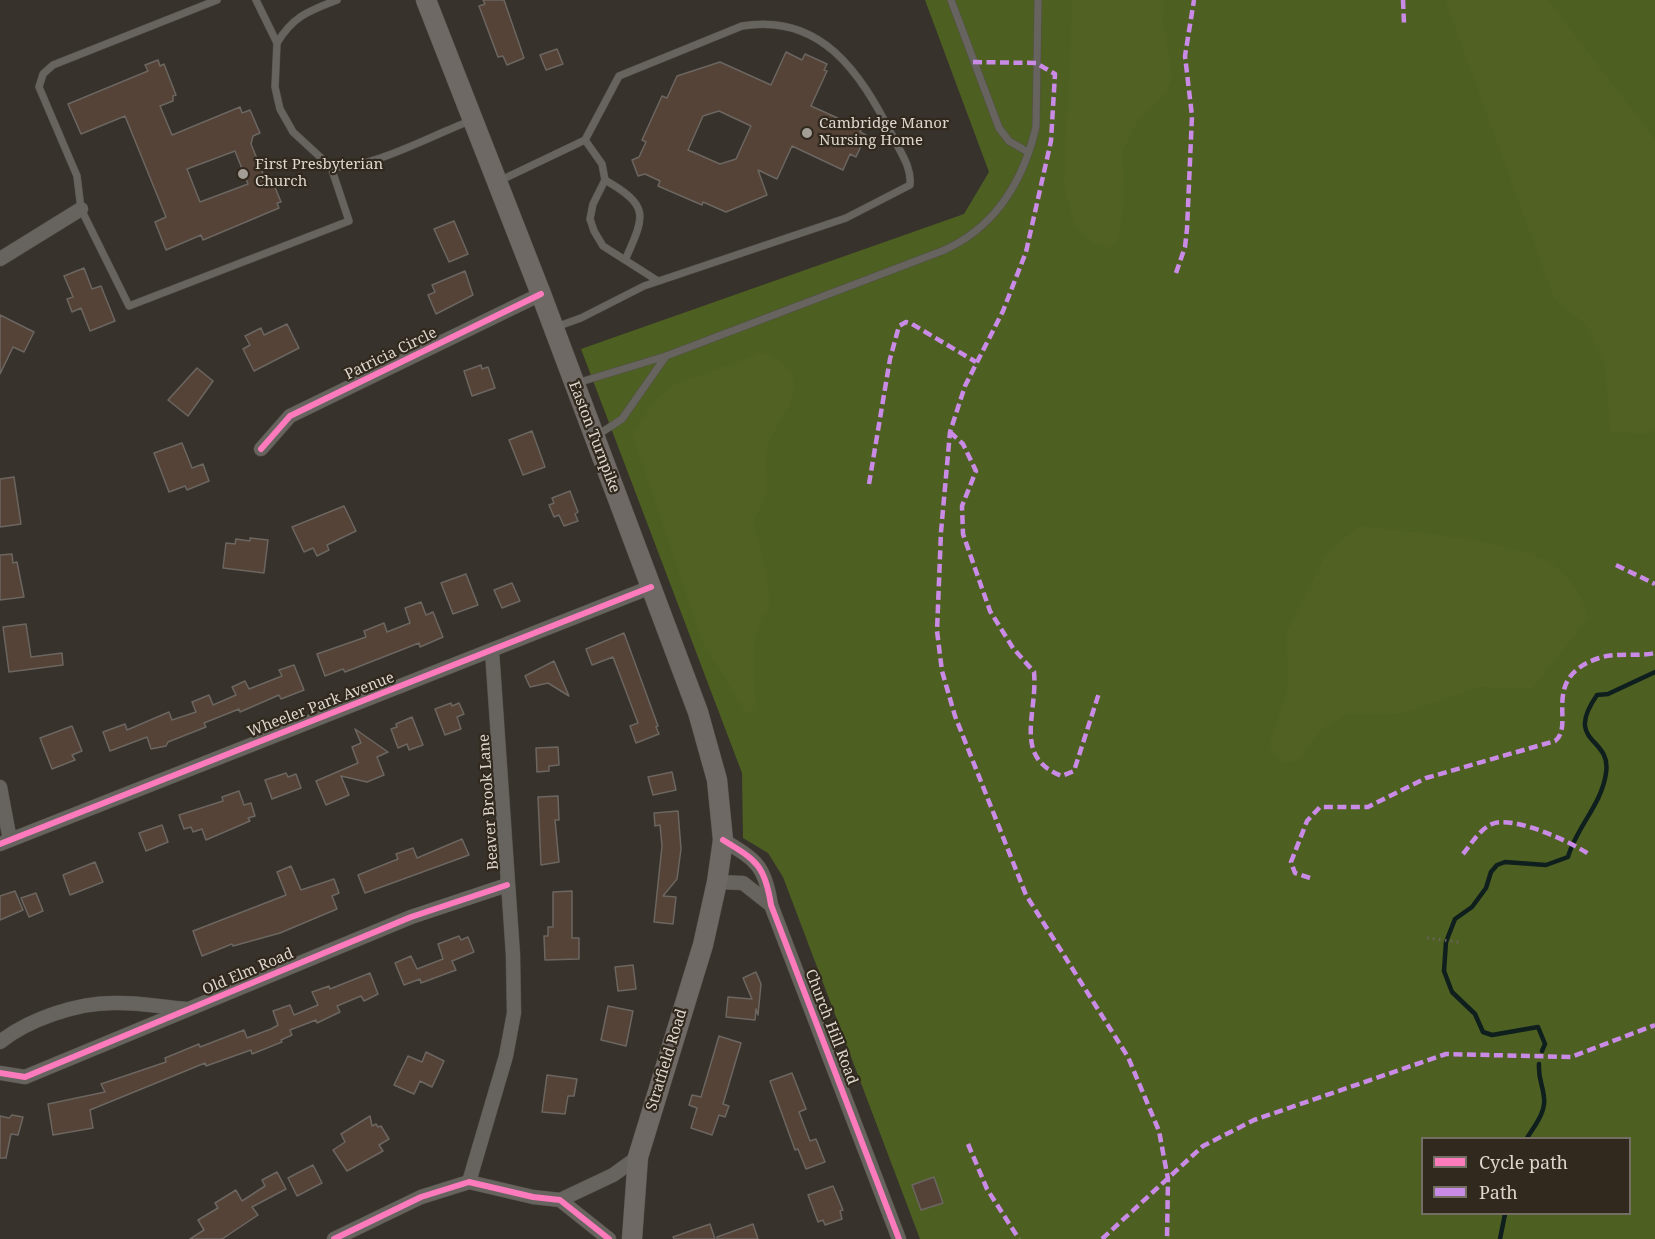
<!DOCTYPE html>
<style>
body{margin:0}
#map{position:relative;width:1655px;height:1239px;overflow:hidden;background:#37322b;font-family:"Noto Serif",serif}
canvas{display:block}
.legend{position:absolute;left:1421px;top:1137px;width:210px;height:78px;box-sizing:border-box;background:#31291d;border:2px solid #756e64;margin:0;padding:8px 10px;list-style:none;font-size:18px;color:#dcd6ce}
.legend li{display:flex;align-items:center;gap:12px;height:30px}
.legend b{width:30px;border:2px solid #756e64}
</style>
<div id="map">
<canvas width="1655" height="1239"></canvas>
<ul class="legend">
<li><b style="height:8px;background:#fd7abc"></b>Cycle path</li>
<li><b style="height:8px;background:#ca8be6"></b>Path</li>
</ul>
</div>
<script>
const ctx = document.querySelector('canvas').getContext('2d');
ctx.lineJoin = 'round';
function paint(path, color) { ctx.fillStyle = color; ctx.fill(path, 'evenodd'); }
function trace(path, color, width, dash) { ctx.strokeStyle = color; ctx.lineWidth = width; ctx.lineCap = dash ? 'butt' : 'round'; ctx.setLineDash(dash || []); ctx.stroke(path); }
function write(font, color, halo, rows, align = 'center') {
  ctx.font = font + ' "Noto Serif",serif'; ctx.lineWidth = 4.5; ctx.setLineDash([]); ctx.textBaseline = 'middle'; ctx.strokeStyle = halo; ctx.fillStyle = color; for (const [text, x, y, turn = 0] of rows) {
    ctx.save(); ctx.translate(x, y); ctx.rotate((+turn || 0) * Math.PI / 180); ctx.textAlign = isNaN(turn) ? turn : align; if (halo) ctx.strokeText(text, 0, 0); ctx.fillText(text, 0, 0); ctx.restore();
  }
}
const green = new Path2D(`
 M925,0H1655V1239H920L783,877L768,853L743,838L742,773L581,349L964,214L989,172ZM1422,1138H1630V1214H1422Z`);
const forest = new Path2D(`
 M1072,0H1165L1163,17L1173,78L1164,95L1139,118L1123,151L1125,202L1116,246L1092,243L1074,225L1064,186Z
 M1445,0H1548L1655,139V430L1648,434L1611,432L1604,363L1585,324L1555,301Z
 M764,352C825,381 777,414 766,451C763,465 769,478 767,492C766,501 757,513 754,522L765,565L771,603L759,623L754,651L756,710L746,713L702,641L632,435L657,398L675,384Z
 M1359,526C1407,532 1521,539 1557,568C1573,581 1583,598 1589,618L1532,689L1480,687L1402,714L1345,715L1321,730L1299,760L1283,764L1269,745L1288,687L1286,633L1326,554Z`);
const stream = new Path2D(`
 M1542,1051L1545,1044L1538,1027L1492,1035L1483,1032L1475,1014L1452,992L1444,971L1446,942L1455,919L1472,907L1486,888L1491,872L1497,865L1505,862L1546,865L1568,857C1576,828 1602,804 1606,773C1612,736 1563,744 1597,695L1608,694L1655,672
 M1527,1138C1534,1127 1546,1112 1544,1098C1543,1085 1538,1079 1539,1064
 M1500,1239L1505,1214`);
const building = new Path2D(`
 M483,0H504L524,58L507,65L503,56L498,57L479,6L485,4Z
 M557,49L563,64L546,70L540,55Z
 M786,52L802,60L805,54L827,64L824,70L827,71L811,106L862,129L860,132L866,135L856,157L850,154L843,170L792,146L777,179L758,170L767,195L726,212L703,202L702,205L658,186L660,181L645,174L638,176L632,160L639,157L646,142L642,140L662,96L667,98L677,76L720,62L771,85ZM719,111L751,126L736,159L720,164L688,150L703,116Z
 M158,60L160,66L164,64L176,95L173,96V101L160,106L172,135L240,107L242,113L250,110L260,133L253,136L251,144L264,176H266L269,181L272,180L281,202L277,203L279,208L203,240L201,235L166,250L155,222L166,217L125,116L81,134L68,104L148,71L145,65ZM235,151L248,184L200,202L187,169Z
 M454,221L468,254L449,262L434,229Z
 M84,268L92,289L101,286L115,321L90,331L81,308L72,312L67,299L73,297L64,276Z
 M465,271L473,295L436,314L428,295L435,292L432,285Z
 M0,315L34,332L24,352L13,347L0,374Z
 M287,324L299,348L254,371L243,349L250,345L245,336L261,328L264,335Z
 M481,365L482,369L488,367L495,388L472,396L464,371Z
 M197,368L213,381L188,416L168,400Z
 M532,431L545,467L523,475L509,440Z
 M182,443L192,468L203,464L209,481L187,490L185,486L169,492L154,453Z
 M14,477L21,524L0,527V479Z
 M570,491L578,512L575,514L578,521L564,526L559,515L554,517L549,505L554,503L552,498Z
 M344,506L356,531L327,545L329,550L317,556L313,548L304,552L292,527Z
 M250,538L268,540L264,573L223,568L226,543L235,544L236,539L250,541Z
 M12,554L13,563L17,562L24,597L0,600V555Z
 M466,574L478,605L453,614L441,583Z
 M512,583L520,601L502,608L494,590Z
 M421,602L426,615L433,612L443,637L420,647L419,643L345,672L343,669L325,676L317,654L366,637L364,631L384,623L387,632L410,623L405,608Z
 M26,624L31,657L62,653L63,665L9,672L3,627Z
 M624,633L658,726L656,727L659,734L636,743L630,726L638,723L613,657L592,665L586,649Z
 M554,661L569,696L548,683L530,687L525,676Z
 M294,665L304,690L281,699L279,695L240,712L239,709L204,723L206,727L168,742L166,746L151,749L147,737L110,751L103,732L125,724L127,730L169,712L172,720L196,712L192,702L209,695L213,705L236,695L232,687L245,681L249,689L282,676L279,670Z
 M451,703L452,706L459,703L464,714L457,717L461,729L445,735L435,709Z
 M412,717L423,745L409,750L407,744L398,748L391,729L397,727L396,724Z
 M72,726L82,751L72,755L75,760L52,769L40,738Z
 M355,729L388,752L377,757L384,775L367,782L341,776L349,795L326,805L316,781L358,763L352,747L361,743Z
 M558,747L559,765L549,766V771L537,772L536,748Z
 M672,772L676,790L653,795L648,777Z
 M286,773L288,777L296,774L301,788L272,799L265,780Z
 M239,791L244,805L251,803L255,816L248,818L250,821L206,840L202,829L193,832L191,827L184,829L179,815L223,801L222,797Z
 M558,796L559,820H555L559,862L541,865L538,797Z
 M678,811L681,849L677,879L663,896L676,897L673,924L654,922L662,846L660,825L655,826L654,813Z
 M162,825L168,842L146,851L139,833Z
 M462,839L469,855L365,893L358,875L398,859L396,854L413,848L417,858Z
 M95,862L103,882L70,895L63,875Z
 M291,866L301,890L334,879L339,893L332,896L337,909L280,933L233,946L232,944L202,956L193,931L286,895L277,872Z
 M15,891L23,910L0,920V896Z
 M572,891V938H579V959L545,960L544,936H548V927H553V892Z
 M36,893L43,911L29,917L21,898Z
 M459,936L461,940L468,937L474,952L452,961L456,970L421,983L420,979L404,985L395,963L411,956L417,969L443,959L438,944Z
 M633,965L636,989L618,991L615,967Z
 M756,972L761,984L758,1015L756,1009L755,1020L726,1017L728,997L752,999L743,978Z
 M370,973L378,994L364,1001L361,996L337,1006L340,1012L317,1023L316,1020L290,1030L292,1035L281,1040L282,1042L252,1054L251,1050L206,1066L205,1063L90,1110L93,1128L53,1135L48,1104L105,1092L101,1084L166,1062L165,1058L199,1044L200,1047L244,1030L247,1038L271,1029L278,1025L273,1011L290,1005L294,1015L318,1005L312,992L329,986L330,989Z
 M608,1006L633,1011L626,1046L601,1040Z
 M719,1036L741,1043L723,1104L729,1106L725,1117L719,1115L712,1135L691,1128L697,1108L689,1105L692,1095L701,1097Z
 M426,1052L444,1061L432,1087L420,1081L414,1094L394,1085L408,1056L422,1062Z
 M792,1073L806,1109L799,1112L810,1141L816,1139L825,1162L806,1169L798,1149L795,1150L770,1081Z
 M547,1075L577,1079L574,1096H568L565,1114L542,1112Z
 M12,1115L23,1117L18,1135L11,1134L6,1158H0V1116L9,1118Z
 M370,1116L372,1126L376,1124L378,1127L381,1126L389,1139L379,1145L383,1151L347,1171L333,1150L345,1142L341,1134Z
 M313,1165L322,1183L297,1196L288,1178Z
 M277,1172L286,1189L252,1207L258,1215L222,1239H190L204,1230L198,1220L218,1208L215,1203L236,1190L242,1201L265,1186L262,1180Z
 M934,1177L943,1203L921,1210L912,1185Z
 M833,1186L843,1210L840,1211L842,1219L825,1225L823,1220L818,1222L808,1195Z
 M710,1224L715,1239H674L673,1237Z
 M753,1224L758,1239H717V1237Z`);
const path = new Path2D(`
 M1427,938L1459,942`);
const service = new Path2D(`
 M217,0L53,65L43,74L39,87L77,176L81,209L129,306L349,221L331,167L293,132L280,109L275,87L277,43L256,0
 M951,0L999,128L1009,141L1028,152
 M277,43C293,16 309,11 337,0
 M585,140L602,164L605,180L593,204L590,219L594,231L603,246L658,281
 M331,167C370,170 432,135 470,121
 M605,180C650,206 645,215 626,258
 M499,181L585,140L619,76L742,26C821,13 860,72 892,135C900,152 912,167 910,185L846,218L644,286L581,318L556,327
 M577,383L666,356L942,251C995,228 1023,182 1036,127L1038,0
 M596,436L622,419L666,356`);
const minor = new Path2D(`
 M0,259L81,209
 M261,449L290,416L541,294
 M0,787L10,840
 M723,840C756,860 765,865 771,905L899,1239
 M0,844L651,587
 M717,882L743,883L771,905
 M0,1042C29,1019 77,1003 113,1003C138,1002 163,1007 188,1009
 M0,1073L25,1077L411,917L507,885
 M469,1182L506,1056L514,1013L513,955L492,651
 M560,1200L613,1175L638,1157
 M334,1239L421,1197L469,1182L533,1197L560,1200L609,1239`);
const secondary = new Path2D(`
 M426,0L541,294L698,712L717,780L723,840L717,882L703,945L638,1157L632,1239`);
const quiet = new Path2D(`
 M1403,0L1404,24
 M973,62L1036,63L1055,74L1051,141L1026,252L1003,311L965,386L950,432L941,532L937,631L942,671L955,716L1026,895L1128,1057L1159,1131L1168,1179L1167,1239
 M1176,273L1185,247L1187,229L1192,116L1185,56L1194,0
 M950,432L963,444L976,471L962,506L963,534L990,611L1013,648L1034,672C1038,714 1012,757 1062,776L1074,771L1099,693
 M869,484L890,359L899,326L906,322L912,324L976,362
 M1616,565L1655,584
 M1463,854C1471,844 1480,829 1492,824C1513,815 1572,842 1590,855
 M1310,878L1295,873L1291,862L1307,821L1320,807H1368L1426,778L1555,741C1576,725 1539,678 1599,658C1617,652 1637,657 1655,653
 M968,1144L987,1189L1019,1239
 M1102,1239L1203,1146L1254,1120L1446,1054L1571,1057L1655,1025`);
const cycleway = new Path2D(`
 M261,449L290,416L541,294
 M723,840C756,860 765,865 771,905L899,1239
 M0,844L651,587
 M0,1073L25,1077L411,917L507,885
 M334,1239L421,1197L469,1182L533,1197L560,1200L609,1239`);
const markers = [
 [807,133,6,"#a29d95"],
 [243,174,6,"#a29d95"]
];
const poiNames = [
 ["Cambridge Manor",819,124],
 ["Nursing Home",819,141],
 ["First Presbyterian",255,165],
 ["Church",255,182]
];
const streetNames = [
 ["Patricia Circle",391,354,-26],
 ["Easton Turnpike",594,437,69],
 ["Wheeler Park Avenue",321,705,-21],
 ["Beaver Brook Lane",489,802,-94],
 ["Old Elm Road",248,972,-23],
 ["Church Hill Road",831,1027,69],
 ["Stratfield Road",667,1060,-73]
];
paint(green, '#4e5f22');
paint(forest, '#506123');
trace(stream, '#0f1f1e', 4.5);
paint(building, '#554338');
trace(building, '#6c6661', 1.5);
trace(service, '#534f49', 8);
trace(minor, '#534f49', 15);
trace(secondary, '#534f49', 21);
trace(path, '#67625e', 3, [1.5, 4.5]);
trace(service, '#67645f', 7);
trace(minor, '#67645f', 14);
trace(secondary, '#6f6966', 20);
trace(quiet, '#ca8be6', 4.5, [9, 4.5]);
trace(cycleway, '#fd7abc', 6);
for (const [x, y, r, color] of markers) { const dot = new Path2D(); dot.arc(x, y, r, 0, 2 * Math.PI); ctx.fillStyle = color; ctx.fill(dot); trace(dot, '#31291d', 2); }
write('15px', '#dcd6ce', '#31291d', poiNames, 'left');
write('15px', '#dcd6ce', '#31291d', streetNames);
</script>
